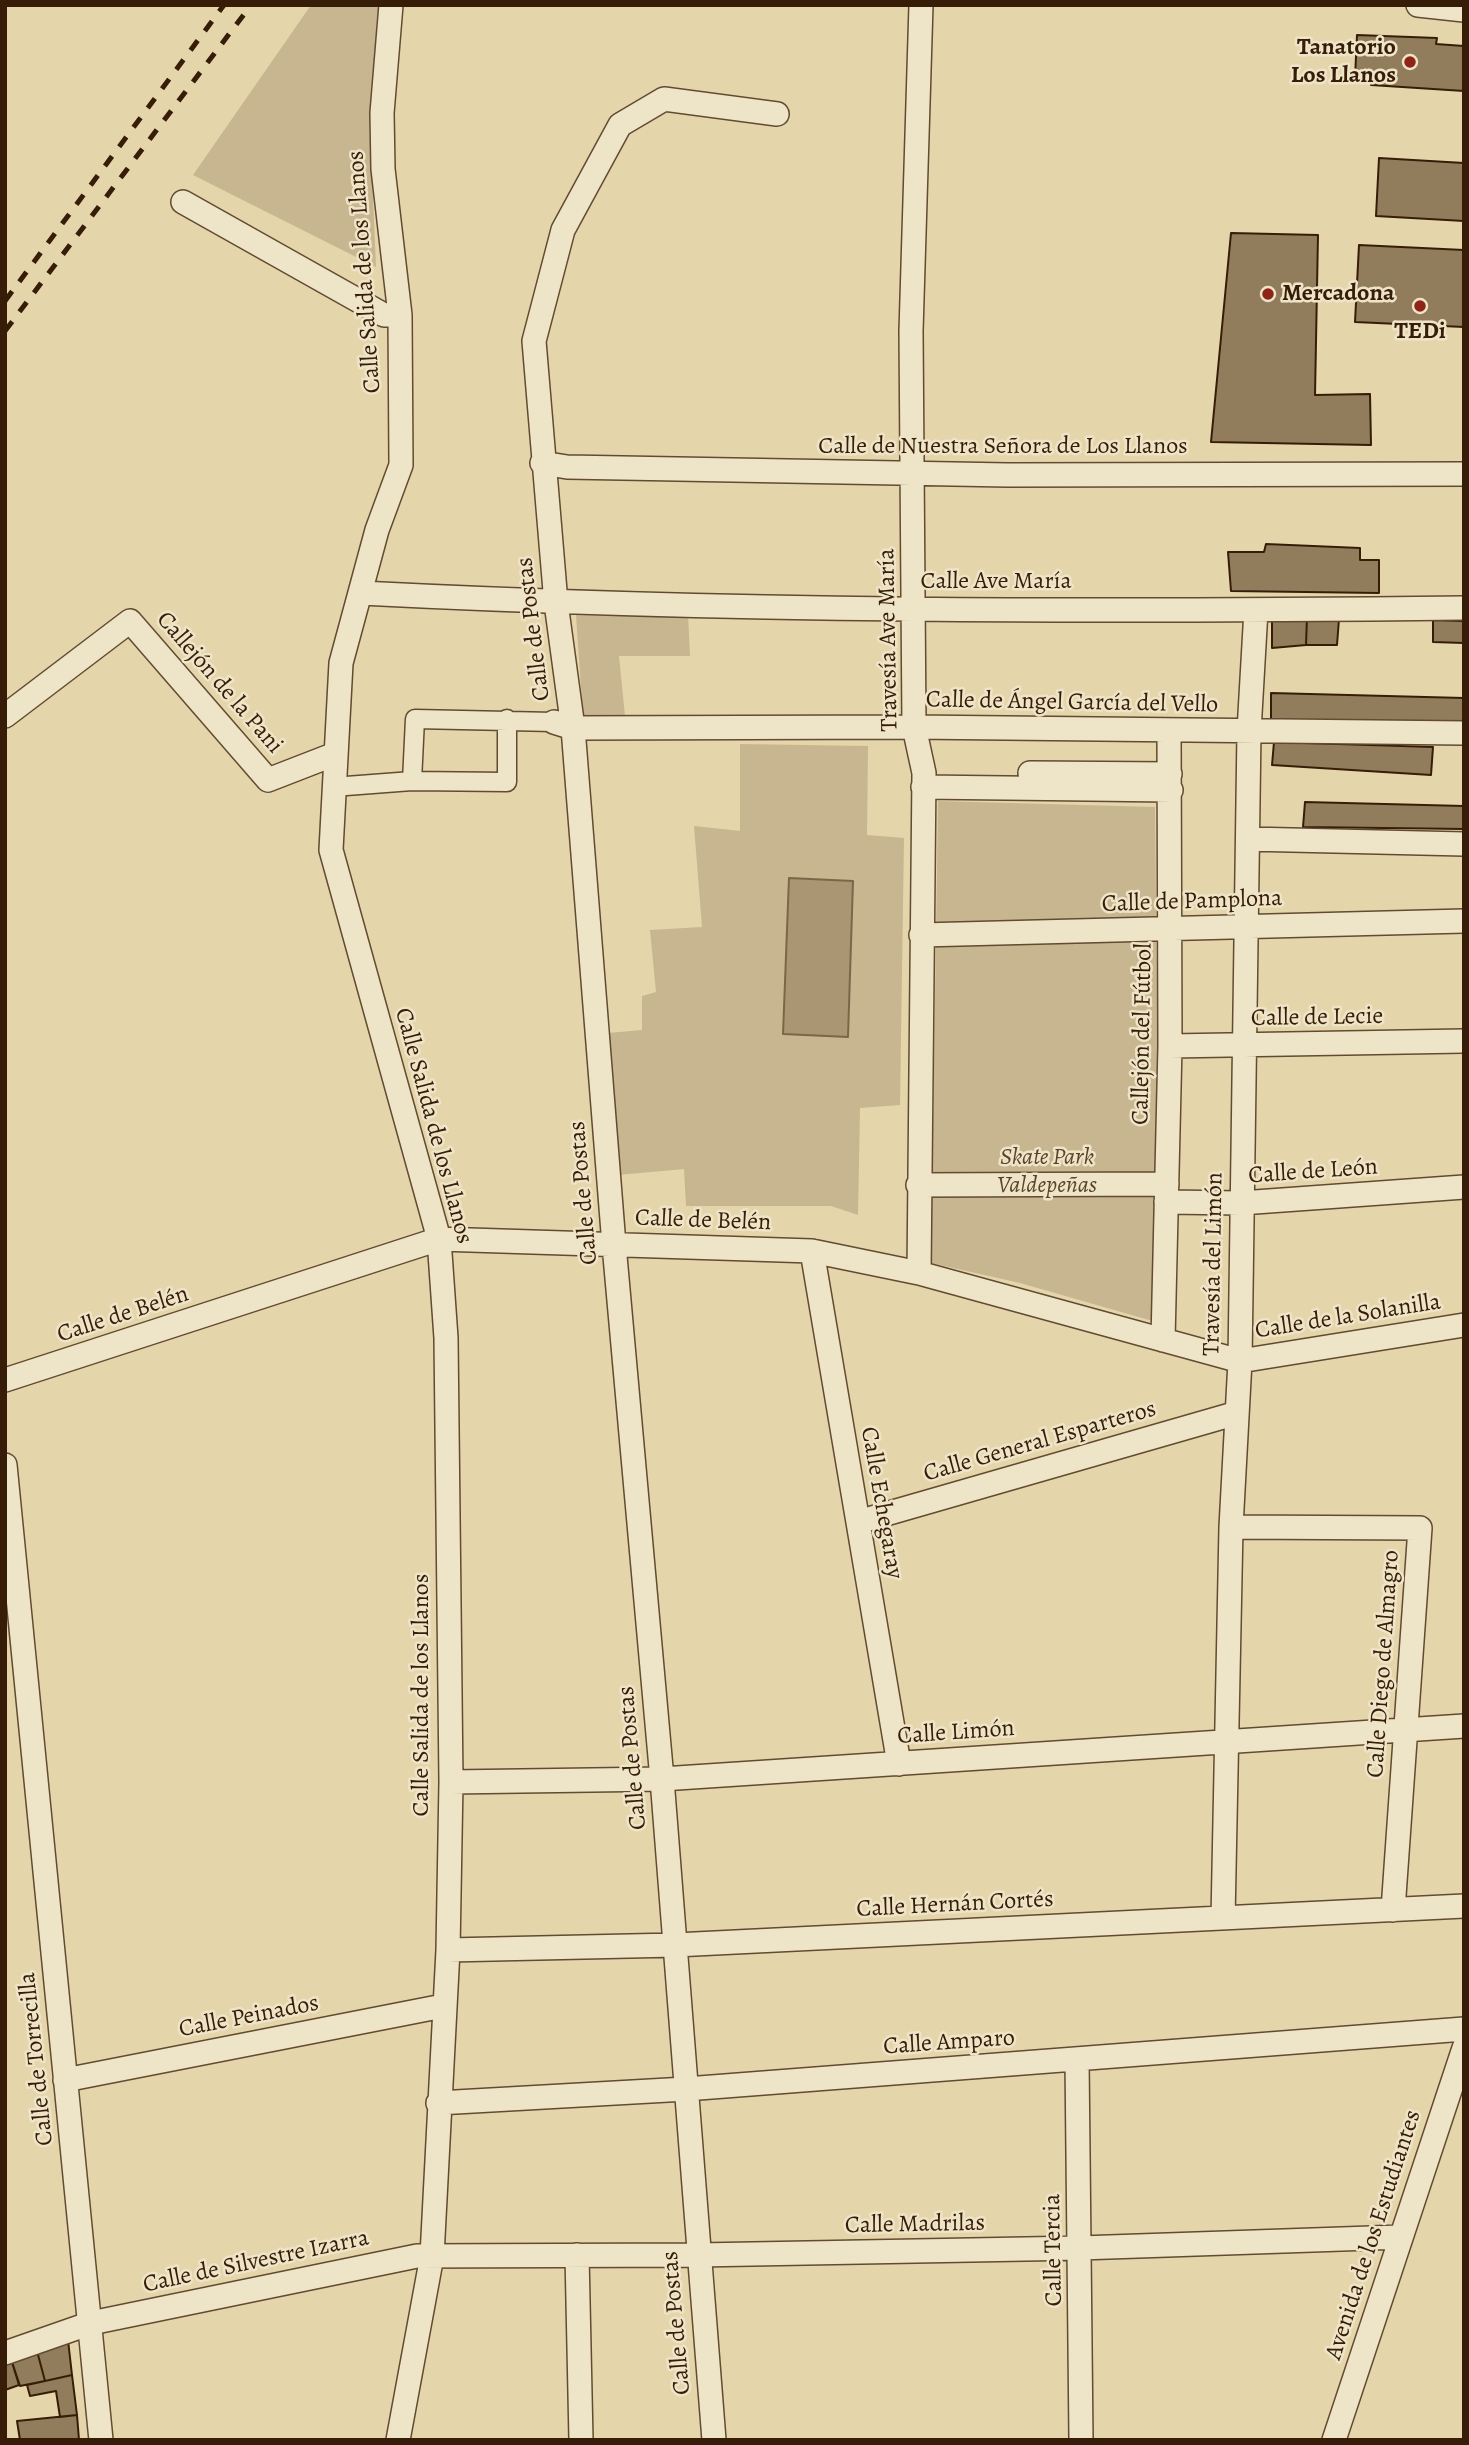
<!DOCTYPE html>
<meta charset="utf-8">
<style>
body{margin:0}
#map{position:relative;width:1469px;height:2445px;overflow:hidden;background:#e5d5ab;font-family:Alegreya,serif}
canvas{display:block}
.frame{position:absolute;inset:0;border:7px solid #371d07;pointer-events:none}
</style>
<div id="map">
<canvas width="1469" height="2445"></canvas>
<div class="frame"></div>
</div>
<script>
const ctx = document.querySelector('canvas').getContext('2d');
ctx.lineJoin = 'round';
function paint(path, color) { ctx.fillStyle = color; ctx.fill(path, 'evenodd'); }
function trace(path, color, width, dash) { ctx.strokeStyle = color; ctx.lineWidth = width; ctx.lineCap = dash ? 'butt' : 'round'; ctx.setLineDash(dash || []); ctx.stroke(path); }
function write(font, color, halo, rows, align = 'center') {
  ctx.font = font + ' Alegreya,serif'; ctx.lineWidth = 5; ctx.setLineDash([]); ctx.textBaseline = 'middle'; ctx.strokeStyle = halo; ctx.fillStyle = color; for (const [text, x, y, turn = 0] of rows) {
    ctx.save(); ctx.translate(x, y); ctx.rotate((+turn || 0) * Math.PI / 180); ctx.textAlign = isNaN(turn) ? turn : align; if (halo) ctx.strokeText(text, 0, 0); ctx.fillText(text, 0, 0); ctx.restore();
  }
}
const green = new Path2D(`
 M311,5H383L370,128L376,267L193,175Z
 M688,614L690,656H619L625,716L583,718L576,615Z
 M740,744L868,746L867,835L904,838L900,1105L860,1108L858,1215L831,1206H686L684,1169L618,1175L608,1033L642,1030V996L656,992L650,930L702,927L694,826L740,831Z
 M938,801L1155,807L1160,1267L1156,1322L1020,1283L931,1263Z`);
const water = new Path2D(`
 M789,878L853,881L848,1037L783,1034Z`);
const building = new Path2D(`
 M1357,35L1437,38L1436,44L1464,46V91L1371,85V78H1355Z
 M1379,158L1464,163V221L1376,216Z
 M1231,233L1318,235L1315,395L1370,394L1371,445L1211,442Z
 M1359,245L1464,250V327L1355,322Z
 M1266,544L1360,548V560H1379V593L1231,591L1228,552H1264Z
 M1307,617L1339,619L1337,645H1306Z
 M1307,617L1306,645L1272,648V620Z
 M1433,620L1464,621V643L1433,642Z
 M1271,693L1464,698V724L1271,722Z
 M1274,742L1433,747L1431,775L1272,765Z
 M1305,802L1464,806V829L1303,827Z
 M68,2340L72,2375L45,2381L37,2351Z
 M37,2351L45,2381L20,2386L11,2359Z
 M11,2359L19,2385L5,2390V2362Z
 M72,2375L77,2415L60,2417L56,2391L30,2396L27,2385Z
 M77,2415L79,2440H20L17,2421Z`);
const pedestrian = new Path2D(`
 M507,719V782L412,781L415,719L554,722
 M333,787L412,781`);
const minor = new Path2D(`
 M391,5L382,113L383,169L400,315L401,465L377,530L341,663L331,850L439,1239L446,1338L451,1782L448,1950L432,2256L398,2440
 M1418,5L1464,10
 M183,202L384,315H400
 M542,463L567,467L1008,475L1464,474
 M361,593C728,612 1096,612 1464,608
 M5,716L130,621L268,780L335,754
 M554,722L573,728L914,727L1464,733
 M1030,773L1170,774
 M923,787L1171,790
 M1248,839L1464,844
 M921,935L1464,921
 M1170,1046L1464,1041
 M918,1185L1167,1184
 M1166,1202L1241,1203L1464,1187
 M812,1251L899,1764
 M919,1273L924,773L914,727L911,331L921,5
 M1163,1340L1170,1046L1169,730
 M5,1380L439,1239L812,1251L919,1273L1240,1361L1464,1325
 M5,1465L101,2440
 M858,1522L1237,1413
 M1231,1527L1420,1528L1393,1910
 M451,1782L662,1779L1464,1726
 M1223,1918L1231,1527L1240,1361L1249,731L1256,610
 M448,1950L675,1945L1464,1906
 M1077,2059L1081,2440
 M65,2080L443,2006
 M438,2103L686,2089L1464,2029
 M577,2255L581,2440
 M5,2353L91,2323L417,2256L698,2255L1080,2248L1400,2237
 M714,2440L662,1779L614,1245L573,728L556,603L534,341L563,230L620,125L664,99L777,114
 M1334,2440L1464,2048`);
const rail = new Path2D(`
 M5,301L224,5
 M5,331L251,5`);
const markers = [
 [1410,62,7,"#8f2418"],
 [1268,294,7,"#8f2418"],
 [1420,306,7,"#8f2418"]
];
const poiNames = [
 ["Tanatorio",1396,48],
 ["Los Llanos",1396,76],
 ["Mercadona",1282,294,"left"],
 ["TEDi",1420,332,"center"]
];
const streetNames = [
 ["Calle Salida de los Llanos",365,272,-94],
 ["Calle de Nuestra Señora de Los Llanos",1003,447],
 ["Calle Ave María",996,582],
 ["Calle de Postas",534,629,-97],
 ["Travesía Ave María",889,640,-91],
 ["Callejón de la Pani",219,683,49],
 ["Calle de Ángel García del Vello",1072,703,1],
 ["Calle de Pamplona",1192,902,-2],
 ["Calle de Lecie",1317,1018,-1],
 ["Callejón del Fútbol",1143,1034,-89],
 ["Calle Salida de los Llanos",433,1126,75],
 ["Calle de León",1313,1172,-4],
 ["Calle de Postas",584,1193,-95],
 ["Calle de Belén",703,1221,2],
 ["Travesía del Limón",1214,1264,-89],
 ["Calle de Belén",123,1315,-18],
 ["Calle de la Solanilla",1348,1317,-9],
 ["Calle General Esparteros",1040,1442,-16],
 ["Calle Echegaray",881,1503,80],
 ["Calle Diego de Almagro",1384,1664,-86],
 ["Calle Salida de los Llanos",422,1695,-90],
 ["Calle Limón",956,1733,-4],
 ["Calle de Postas",633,1758,-95],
 ["Calle Hernán Cortés",955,1905,-3],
 ["Calle Peinados",249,2017,-11],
 ["Calle Amparo",949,2043,-4],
 ["Calle de Torrecilla",37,2059,-96],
 ["Calle Madrilas",915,2225,-1],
 ["Avenida de los Estudiantes",1374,2235,-72],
 ["Calle Tercia",1054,2250,-91],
 ["Calle de Silvestre Izarra",256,2262,-12],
 ["Calle de Postas",677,2323,-95]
];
const parkNames = [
 ["Skate Park",1047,1158],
 ["Valdepeñas",1047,1186]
];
paint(green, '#c7b68f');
paint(water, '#aa9673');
trace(water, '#7c6648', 2);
paint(building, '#917d5c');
trace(building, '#371d07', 2);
trace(pedestrian, '#624b30', 21);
trace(minor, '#624b30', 26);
trace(pedestrian, '#eee4c8', 18);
trace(minor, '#eee4c8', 23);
trace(rail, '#371d07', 5, [12, 12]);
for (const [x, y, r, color] of markers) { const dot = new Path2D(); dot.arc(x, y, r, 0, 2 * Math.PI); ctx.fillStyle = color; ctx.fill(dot); trace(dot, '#eee4c8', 2.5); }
write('bold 24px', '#371d07', '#eee4c8', poiNames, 'right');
write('24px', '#371d07', '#eee4c8', streetNames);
write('italic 24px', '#5b4329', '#eee4c8', parkNames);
</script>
